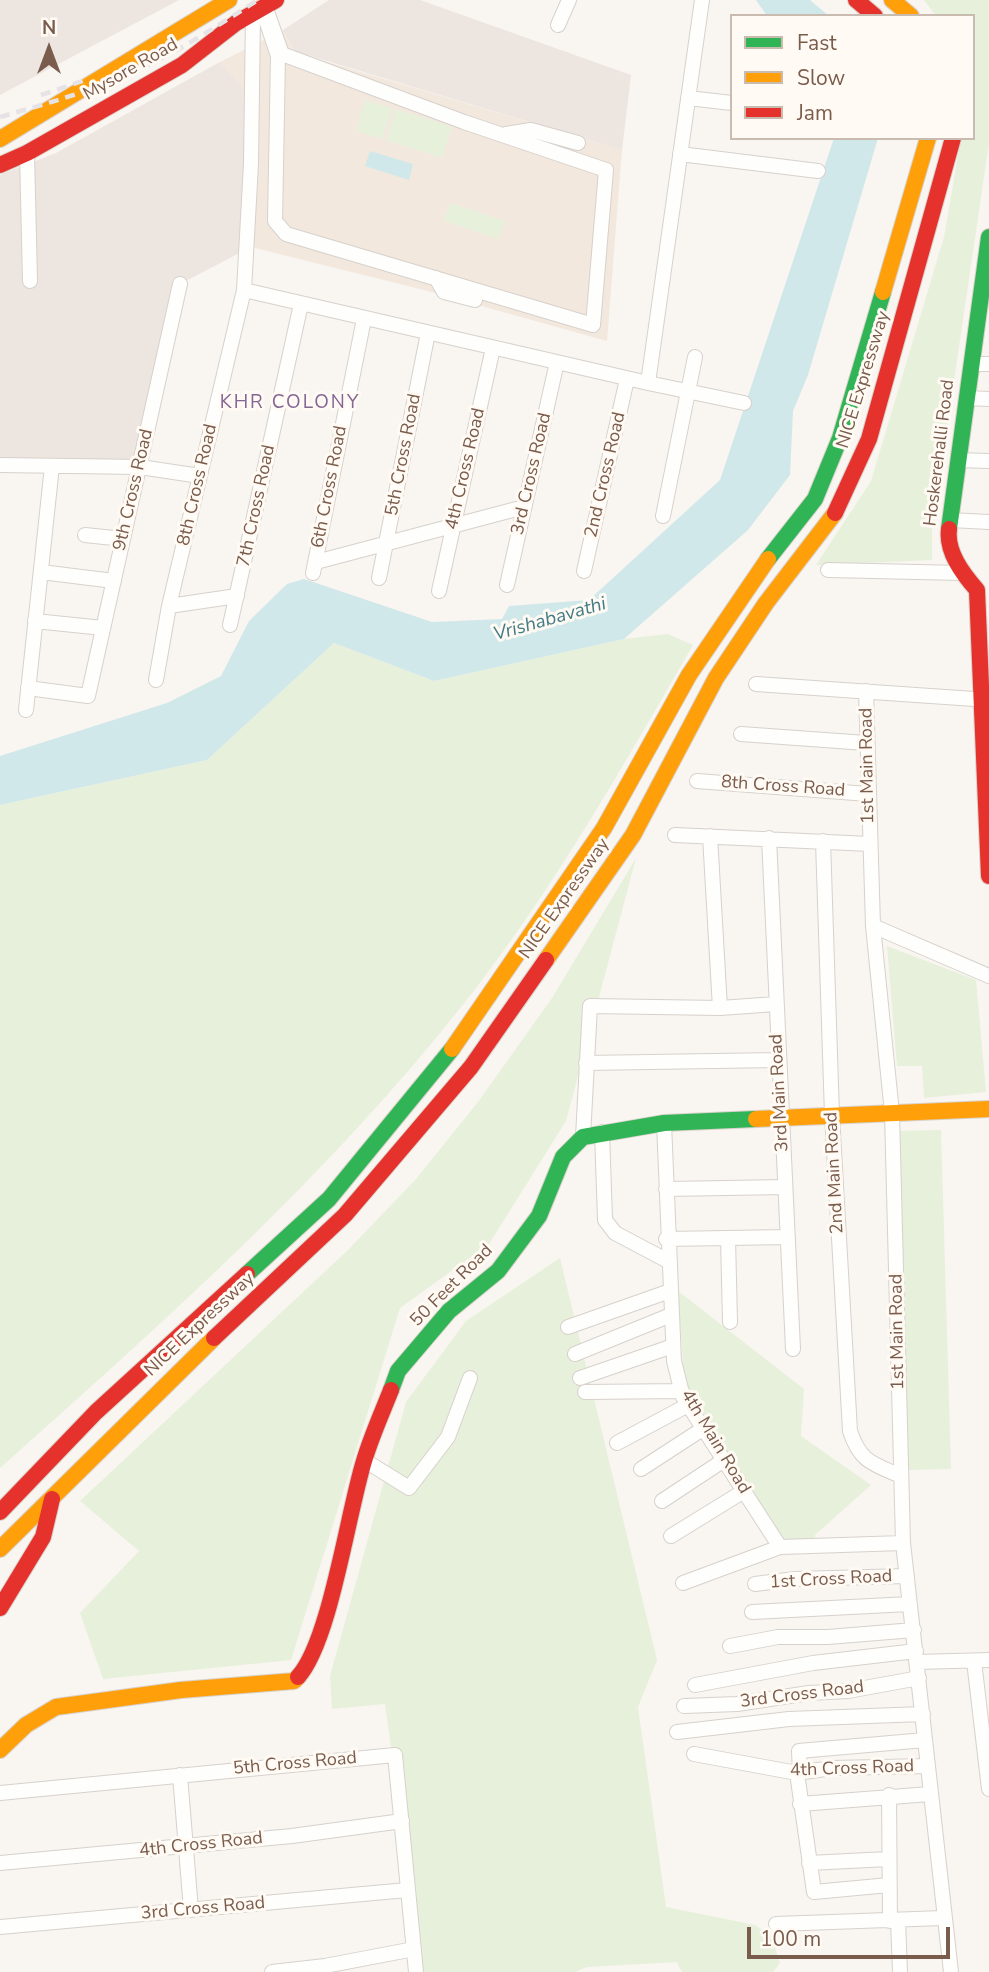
<!DOCTYPE html>
<style>
body{margin:0}
#map{position:relative;width:989px;height:1972px;overflow:hidden;background:#f9f5f0;font-family:"Nunito Sans",sans-serif}
canvas{display:block}
.legend{position:absolute;left:730px;top:14px;width:245px;height:126px;box-sizing:border-box;background:#fffaf3;border:2px solid #cabbb1;margin:0;padding:9px 12px;list-style:none;font-size:21px;color:#7a5c4d}
.legend li{display:flex;align-items:center;gap:14px;height:35px}
.legend b{width:35px;border:2px solid #cabbb1}
.north{position:absolute;left:14px;top:14px;width:70px;height:70px;-webkit-text-stroke:5px #fffaf3;paint-order:stroke;rotate:0deg;font-size:19px;font-weight:700;line-height:28px;text-align:center;color:#7a5c4d}
.north::after{content:'';display:block;margin:auto;width:24px;height:32px;background:#7a5c4d;clip-path:polygon(50% 0,100% 100%,50% 72%,0 100%)}
.scale{position:absolute;left:747px;top:1927px;width:203px;height:32px;box-sizing:border-box;border:4px solid #7a5c4d;border-top:0;padding-left:9px;font-size:21px;line-height:24px;white-space:nowrap;color:#7a5c4d;-webkit-text-stroke:5px #fffaf3;paint-order:stroke}
</style>
<div id="map">
<canvas width="989" height="1972"></canvas>
<ul class="legend">
<li><b style="height:9px;background:#30b455"></b>Fast</li>
<li><b style="height:9px;background:#ff9f0a"></b>Slow</li>
<li><b style="height:9px;background:#e5322d"></b>Jam</li>
</ul>
<div class="north">N</div>
<div class="scale">100 m</div>
</div>
<script>
const ctx = document.querySelector('canvas').getContext('2d');
ctx.lineJoin = 'round';
function paint(path, color) { ctx.fillStyle = color; ctx.fill(path, 'evenodd'); }
function trace(path, color, width, dash) { ctx.strokeStyle = color; ctx.lineWidth = width; ctx.lineCap = dash ? 'butt' : 'round'; ctx.setLineDash(dash || []); ctx.stroke(path); }
function write(font, color, halo, rows, align = 'center') {
  ctx.font = font + ' "Nunito Sans",sans-serif'; ctx.lineWidth = 6; ctx.setLineDash([]); ctx.textBaseline = 'middle'; ctx.strokeStyle = halo; ctx.fillStyle = color; for (const [text, x, y, turn = 0] of rows) {
    ctx.save(); ctx.translate(x, y); ctx.rotate((+turn || 0) * Math.PI / 180); ctx.textAlign = isNaN(turn) ? turn : align; if (halo) ctx.strokeText(text, 0, 0); ctx.fillText(text, 0, 0); ctx.restore();
  }
}
const residential = new Path2D(`
 M283,30L294,52L622,150L607,341L424,290L251,247L248,94L220,62Z`);
const industrial = new Path2D(`
 M0,0H179L0,95Z
 M329,0H420L631,75L622,150L294,51L283,30Z
 M220,62L248,94L251,247L180,284L139,464L0,463V175L56,153Z`);
const green = new Path2D(`
 M924,0H989V143L932,530V560L816,565L871,481L944,237L961,138H973V16H936Z
 M365,100L392,108L382,139L356,131Z
 M396,109L452,127L442,158L386,140Z
 M450,203L505,221L498,239L444,221Z
 M668,634L693,645C623,766 552,892 465,1002C329,1175 164,1322 0,1468V805L207,760L334,643L434,681L624,639Z
 M636,858L566,1121L489,1244L400,1308L291,1660L103,1679L80,1613L139,1551L80,1501L348,1250L416,1179L478,1102L552,998Z
 M887,946L976,980L986,1092L924,1098L922,1066H897Z
 M941,1130L951,1469L907,1470L897,1131Z
 M560,1258L657,1660L638,1707L666,1907L755,1925L771,1936L780,1963L773,1972H682L677,1962L587,1967L575,1972H423L385,1704L332,1709L330,1676L406,1402L466,1321Z
 M678,1291L804,1389L801,1436L871,1485L815,1535L817,1544H782L685,1391Z`);
const water = new Path2D(`
 M756,0H810L829,16H767Z
 M834,138H878L808,375L793,411L790,475L748,530L624,639L434,681L334,643L207,760L0,805V756L167,703L221,676L249,621L287,584L304,579L432,622L502,619L509,606L589,600L720,480Z
 M370,151L413,164L409,180L365,166Z`);
const street = new Path2D(`
 M262,8L278,56L275,221L286,234L593,325L606,170L464,122L282,54L265,6
 M558,25L569,0
 M688,98L732,103
 M506,134L531,130L578,143
 M27,153L30,281
 M680,154L818,171
 M436,278L444,292L475,300
 M244,290L648,383L702,0
 M971,364H989
 M648,383L744,403
 M966,398L989,399
 M958,460L989,461
 M0,465L140,467L200,476
 M663,516L695,357
 M950,520L989,522
 M85,535L123,539
 M316,562L524,507
 M828,570L962,573
 M584,571L627,379
 M41,572L114,581
 M313,573L364,319
 M379,578L428,333
 M507,585L557,362
 M439,591L493,348
 M169,606L237,596
 M35,621L103,628
 M230,625L301,304
 M156,680L169,606L244,290L251,164L253,14
 M756,684L989,700
 M28,688L88,696L180,284
 M866,691L873,926L892,1113L903,1543L951,1972
 M26,710L52,466
 M741,734L866,743
 M697,781L868,794
 M675,835L870,844
 M769,838L793,1349
 M823,841L832,1115L850,1431C860,1462 873,1464 901,1476
 M873,926L989,976
 M720,1008L776,1004
 M586,1063L779,1060
 M664,1123L674,1361L683,1397L780,1547L903,1543
 M602,1132L605,1220L615,1233L668,1261
 M583,1137L590,1006L720,1008L710,836
 M666,1189L785,1187
 M728,1238L730,1322
 M666,1239L788,1237
 M568,1327L670,1291
 M575,1354L671,1315
 M580,1378L673,1346
 M585,1392L682,1391
 M617,1443L688,1405
 M364,1460L409,1488L448,1437L470,1378
 M641,1469L704,1428
 M662,1501L724,1460
 M671,1536L744,1491
 M683,1583L780,1547
 M755,1584L795,1579L907,1576
 M752,1612L910,1604
 M730,1646L778,1637H828L914,1630
 M974,1661L989,1789
 M917,1662L989,1660
 M695,1685L813,1663L916,1651
 M684,1706L737,1704L809,1693L848,1691L919,1678
 M677,1732L789,1719L923,1714
 M694,1754L797,1773L832,1768L928,1766
 M797,1773L814,1892L889,1885
 M800,1773L799,1751L925,1740
 M180,1775L191,1910
 M0,1793L395,1755L416,1972
 M889,1795L890,1921
 M800,1804L930,1794
 M0,1863L292,1836L402,1821
 M809,1863L888,1859
 M898,1920L900,1972
 M776,1924L943,1918
 M0,1927L407,1890
 M272,1972L325,1966L414,1949`);
const fast = new Path2D(`
 M949,529L989,237
 M768,559L815,499L840,438L883,292
 M247,1274L329,1199L452,1049
 M391,1390L398,1371L449,1311L498,1271L539,1216L563,1157L583,1137L664,1123L756,1119`);
const slow = new Path2D(`
 M892,0L911,16
 M0,139L229,0
 M883,292L928,138
 M546,960L633,835L716,678L766,603L835,513
 M452,1049L604,828L689,675L768,559
 M756,1119L989,1109
 M0,1549L214,1338
 M0,1750L26,1725L56,1707L181,1690L294,1681L298,1677`);
const jam = new Path2D(`
 M856,0L875,16
 M0,165L27,153L182,65L236,23L276,0
 M835,513L869,439L953,138
 M949,529C946,552 963,574 977,590L989,876
 M214,1338L345,1215L471,1067L546,960
 M0,1512L96,1412L247,1274
 M0,1608L43,1537L52,1499
 M298,1677C330,1642 348,1512 364,1461C371,1437 382,1413 391,1390`);
const rail = new Path2D(`
 M41,95L88,79
 M0,117C48,103 97,90 142,68C183,49 220,24 258,0`);
const streetNames = [
 ["Mysore Road",131,70,-30],
 ["NICE Expressway",864,380,-73],
 ["Hoskerehalli Road",940,453,-83],
 ["5th Cross Road",404,455,-79],
 ["4th Cross Road",466,469,-77],
 ["3rd Cross Road",532,474,-77],
 ["2nd Cross Road",606,475,-77],
 ["8th Cross Road",198,485,-77],
 ["6th Cross Road",330,487,-79],
 ["9th Cross Road",134,490,-77],
 ["7th Cross Road",257,506,-78],
 ["1st Main Road",868,766,-91],
 ["8th Cross Road",783,787,4],
 ["NICE Expressway",565,899,-55],
 ["3rd Main Road",780,1093,-93],
 ["2nd Main Road",835,1173,-93],
 ["50 Feet Road",452,1286,-45],
 ["NICE Expressway",200,1325,-43],
 ["1st Main Road",898,1332,-91],
 ["4th Main Road",715,1442,59],
 ["1st Cross Road",831,1580,-3],
 ["3rd Cross Road",802,1695,-7],
 ["5th Cross Road",295,1764,-5],
 ["4th Cross Road",852,1769,-2],
 ["4th Cross Road",201,1845,-6],
 ["3rd Cross Road",203,1909,-5]
];
const neighbourhoodNames = [
 ["KHR COLONY",290,403]
];
const waterNames = [
 ["Vrishabavathi",550,620,-16]
];
paint(residential, '#f2e8de');
paint(industrial, '#ede5e0');
paint(green, '#e7f0db');
paint(water, '#d0e8ea');
trace(street, '#d7d1cb', 16);
trace(fast, '#d9d2cb', 18);
trace(slow, '#d9d2cb', 18);
trace(jam, '#d9d2cb', 18);
trace(street, '#fefefd', 14);
trace(fast, '#30b455', 16);
trace(slow, '#ff9f0a', 16);
trace(jam, '#e5322d', 16);
trace(rail, '#e6e3e7', 4.5, [10, 7]);
write('18px', '#7a5c4d', '#fffaf3', streetNames);
ctx.letterSpacing = '2px';
write('19px', '#846695', '#fffaf3', neighbourhoodNames);
ctx.letterSpacing = '0px';
write('italic 19px', '#437c86', '#fffaf3', waterNames);
</script>
